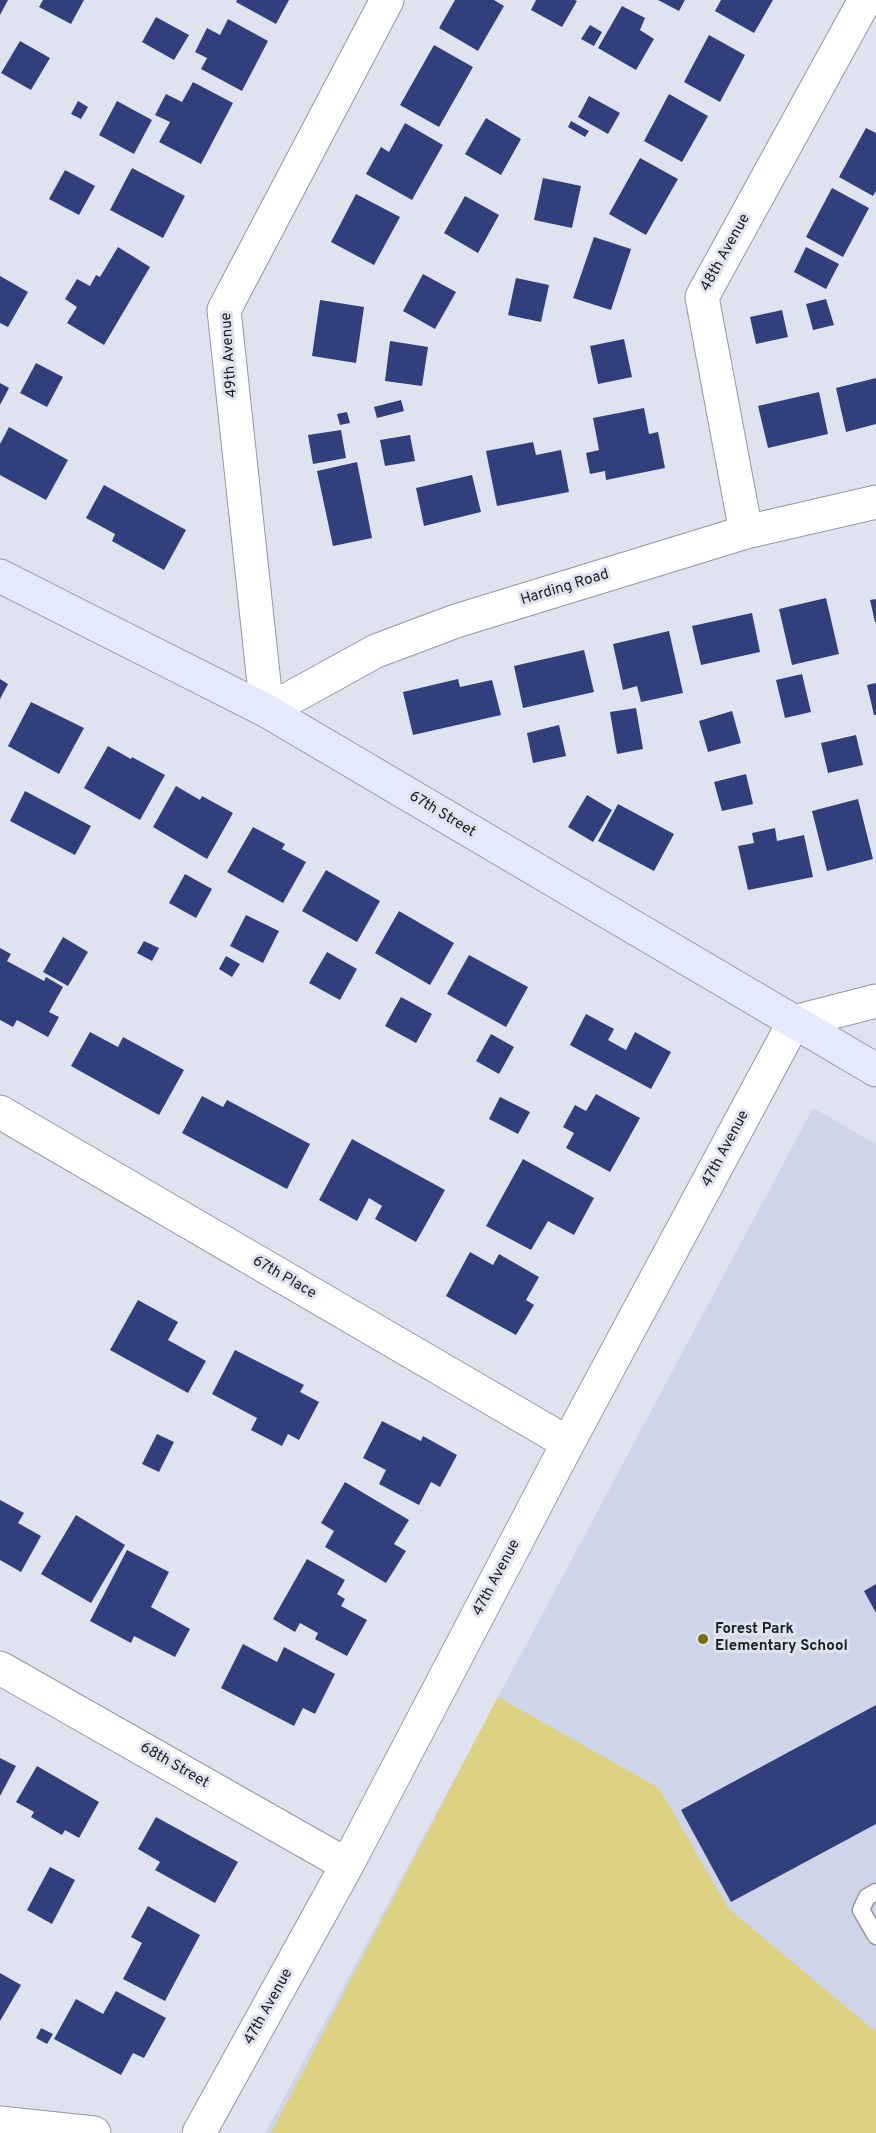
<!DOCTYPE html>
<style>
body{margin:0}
canvas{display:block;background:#dfe3f0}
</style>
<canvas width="876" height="2133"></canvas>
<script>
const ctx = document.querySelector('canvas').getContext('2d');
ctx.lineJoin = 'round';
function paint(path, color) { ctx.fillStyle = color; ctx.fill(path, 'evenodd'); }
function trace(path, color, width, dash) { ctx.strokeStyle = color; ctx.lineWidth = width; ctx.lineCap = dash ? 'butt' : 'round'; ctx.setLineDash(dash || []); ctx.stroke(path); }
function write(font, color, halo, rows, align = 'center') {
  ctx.font = font + ' Overpass,sans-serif'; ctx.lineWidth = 6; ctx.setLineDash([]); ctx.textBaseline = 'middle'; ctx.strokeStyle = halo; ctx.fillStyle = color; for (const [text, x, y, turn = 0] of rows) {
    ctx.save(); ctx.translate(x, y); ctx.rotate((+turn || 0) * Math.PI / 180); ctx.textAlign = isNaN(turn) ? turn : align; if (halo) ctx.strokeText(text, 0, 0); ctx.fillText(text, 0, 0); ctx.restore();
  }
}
const built = new Path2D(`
 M813,1108L876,1144V2133H265Z`);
const green = new Path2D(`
 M498,1697L659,1788L728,1908L876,2032V2133H271Z`);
const building = new Path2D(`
 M0,0H8L0,15Z
 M43,0H84L71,24L39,7Z
 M237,0H289L276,24L236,2Z
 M455,0H494L504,6L478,51L439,28Z
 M536,0H575L577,1L562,27L531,10Z
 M658,0H685L679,11Z
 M721,0H773L754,33L715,11Z
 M622,6L645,18L640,30L654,39L636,70L598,48Z
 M156,17L189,35L174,60L142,42Z
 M228,19L268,41L242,91L201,69L207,58L195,52L207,28L220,35Z
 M590,25L602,32L594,46L581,39Z
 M709,35L745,55L720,102L684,82Z
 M20,41L50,58L31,90L1,73Z
 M434,45L473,67L439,127L400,105Z
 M193,82L233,103L201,164L159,142L170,122L155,115L166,94L182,102Z
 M669,94L708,116L682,162L644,141Z
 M589,96L620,113L608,134L578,117Z
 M78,101L88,107L81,119L71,114Z
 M117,101L152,120L134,154L99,135Z
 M486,118L521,139L501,175L465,154Z
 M571,121L589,131L585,137L568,127Z
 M405,123L443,145L412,200L366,174L381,147L389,152Z
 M866,128L876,133V191L873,196L839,177Z
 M640,158L678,179L646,235L609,214Z
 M132,168L185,196L163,238L110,210Z
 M65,170L95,186L79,215L49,199Z
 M543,178L581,186L572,228L534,220Z
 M832,188L869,208L843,257L806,237Z
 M356,194L400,217L374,265L331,242Z
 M465,196L499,215L478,253L444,233Z
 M594,237L631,249L611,310L573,298Z
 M118,247L150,267L104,345L67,323L77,307L65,299L77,279L90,286L96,275L100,277Z
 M806,247L839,264L826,289L794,272Z
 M423,274L456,292L435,329L403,311Z
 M0,276L28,292L8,327L0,323Z
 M516,278L549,285L541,322L508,315Z
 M826,299L834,325L813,330L806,304Z
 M320,300L364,307L356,363L312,356Z
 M782,310L788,337L756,344L750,317Z
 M624,339L632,377L598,384L590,346Z
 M390,341L428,347L422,386L385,381Z
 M36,363L63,377L47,407L20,393Z
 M876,378V424L846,432L836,388Z
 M0,383L9,388L0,405Z
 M819,392L828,434L768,448L758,406Z
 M401,400L404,411L377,418L374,407Z
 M644,408L649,434L658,432L665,468L606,480L605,471L590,474L586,453L599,450L593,418Z
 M347,412L350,423L340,425L337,414Z
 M9,427L68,460L46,500L0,475V444Z
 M341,430L346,458L313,464L308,435Z
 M410,435L415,461L385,466L380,440Z
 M533,442L536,455L561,450L569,492L497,506L486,451Z
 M357,462L372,538L333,546L317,471Z
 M472,475L481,512L424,526L416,488Z
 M104,485L186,530L164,570L112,541L115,534L86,518Z
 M826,598L839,654L792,665L779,609Z
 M876,599V622H875L870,600Z
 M752,613L760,652L701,665L692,626Z
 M669,631L683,693L641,702L637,686L623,690L613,644Z
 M584,650L594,692L523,708L514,666Z
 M802,674L811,712L785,718L776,680Z
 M0,679L8,684L0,699Z
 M458,679L460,687L492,680L501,715L413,735L403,692Z
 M876,683V715H874L867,685Z
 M31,702L84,728L59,774L8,746Z
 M636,708L643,749L617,754L610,712Z
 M732,711L741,743L708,752L699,721Z
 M559,725L566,756L533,763L527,733Z
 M856,735L863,765L828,773L821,743Z
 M108,746L131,759L132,757L165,775L140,820L84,788Z
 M746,774L753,804L722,811L714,782Z
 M176,786L200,800L202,796L233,813L207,859L153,827Z
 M25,791L91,826L75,855L10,821Z
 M587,795L612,810L593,842L568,827Z
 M858,799L873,859L827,871L812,811Z
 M618,804L674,834L654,871L598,841Z
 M253,827L285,844L282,849L306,862L283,903L227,872Z
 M775,828L777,841L804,835L813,877L748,890L738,846L754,843L752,833Z
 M326,870L380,901L357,942L302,911Z
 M185,874L212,889L196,918L169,903Z
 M399,911L454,943L430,985L375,953Z
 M246,915L279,931L263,963L230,946Z
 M63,937L88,952L68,986L43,972Z
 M144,941L159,948L152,961L137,953Z
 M0,948L11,954L7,961L44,981L46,977L63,987L49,1012L59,1017L48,1037L17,1020L13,1027L0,1020Z
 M327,952L357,969L340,1000L309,983Z
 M469,955L528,987L506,1027L447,994Z
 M226,956L240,964L232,977L219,969Z
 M401,997L432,1014L416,1043L385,1026Z
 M586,1014L614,1029L608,1040L626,1050L635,1032L671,1052L651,1089L570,1045Z
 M90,1032L118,1047L123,1037L184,1070L159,1115L71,1066Z
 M491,1034L514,1047L499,1074L476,1061Z
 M596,1094L640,1118L610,1172L566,1148L574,1133L563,1127L575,1105L586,1111Z
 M202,1096L223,1107L227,1100L310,1144L287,1189L182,1133Z
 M500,1097L530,1112L518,1134L489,1119Z
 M352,1139L445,1190L416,1242L375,1219L382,1206L369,1198L357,1221L319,1200Z
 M523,1159L594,1198L574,1235L548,1221L531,1250L486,1226Z
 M470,1252L493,1265L499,1254L539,1277L526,1300L534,1305L516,1335L446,1296Z
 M138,1300L178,1322L168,1340L206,1361L188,1393L110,1350Z
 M235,1350L304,1385L300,1392L319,1402L299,1440L288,1434L282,1446L251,1430L257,1418L212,1394Z
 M382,1421L421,1441L423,1436L457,1455L440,1487L431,1482L419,1505L379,1484L386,1470L363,1458Z
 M157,1434L174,1442L159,1472L142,1464Z
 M345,1482L409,1520L394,1544L406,1551L386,1583L325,1547L334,1531L321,1523Z
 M0,1500L24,1513L18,1523L41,1536L21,1572L0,1560Z
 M76,1515L125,1545L91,1603L41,1574Z
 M127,1550L169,1572L151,1607L190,1629L175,1657L134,1636L131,1643L90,1621Z
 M307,1559L345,1580L337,1594L345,1599L341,1606L367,1620L347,1656L315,1639L318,1633L300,1623L295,1632L273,1619Z
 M876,1584V1613L864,1591Z
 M243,1644L277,1662L284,1647L335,1674L315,1714L303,1708L294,1726L221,1688Z
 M876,1705V1824L731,1902L681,1810Z
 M0,1758L16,1766L0,1796Z
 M37,1766L99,1802L79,1838L65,1830L62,1835L31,1817L34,1812L16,1802Z
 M156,1817L238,1862L215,1903L155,1870L160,1862L138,1849Z
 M50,1867L75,1880L52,1924L27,1910Z
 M148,1906L200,1935L165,2001L123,1979L142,1943L131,1937Z
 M0,1973L21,1985L0,2021Z
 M116,1991L166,2018L144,2058L133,2053L121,2075L54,2039L76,1999L103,2014Z
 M41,2028L53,2034L47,2044L36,2038Z`);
const lane = new Path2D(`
 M876,1892L867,1897L861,1910L876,1936`);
const street = new Path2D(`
 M387,0L224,310L267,711L376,651L456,621L746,532L876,502
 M746,532L702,297L865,0
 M0,1112L568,1443
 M0,1668L347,1865
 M0,2123L94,2133
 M199,2133L347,1865L568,1443L794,1022L876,1001`);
const secondary = new Path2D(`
 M0,576L267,711L876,1070`);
const markers = [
 [703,1639,6,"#786d08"]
];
const streetNames = [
 ["48th Avenue",726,253,-61],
 ["49th Avenue",230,355,-94],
 ["Harding Road",565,588,-17],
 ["67th Street",442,815,31],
 ["47th Avenue",726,1149,-62],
 ["67th Place",284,1278,30],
 ["47th Avenue",497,1578,-62],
 ["68th Street",174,1766,30],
 ["47th Avenue",269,2007,-61]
];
const poiNames = [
 ["Forest Park",715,1630],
 ["Elementary School",715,1647]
];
paint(built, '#cfd5e8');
paint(green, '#ddd281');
paint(building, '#31407d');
trace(lane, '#9397a2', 19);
trace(street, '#9397a2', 35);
trace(secondary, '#9397a2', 35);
trace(lane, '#fff', 16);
trace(street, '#fff', 33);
trace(secondary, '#e4e9fb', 33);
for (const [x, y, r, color] of markers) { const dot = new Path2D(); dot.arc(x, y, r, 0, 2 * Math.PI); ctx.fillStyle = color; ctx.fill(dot); trace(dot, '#dfe3f0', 2); }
write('15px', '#1b1d21', '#dfe3f0', streetNames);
write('bold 15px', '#1b1d21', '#dfe3f0', poiNames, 'left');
</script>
